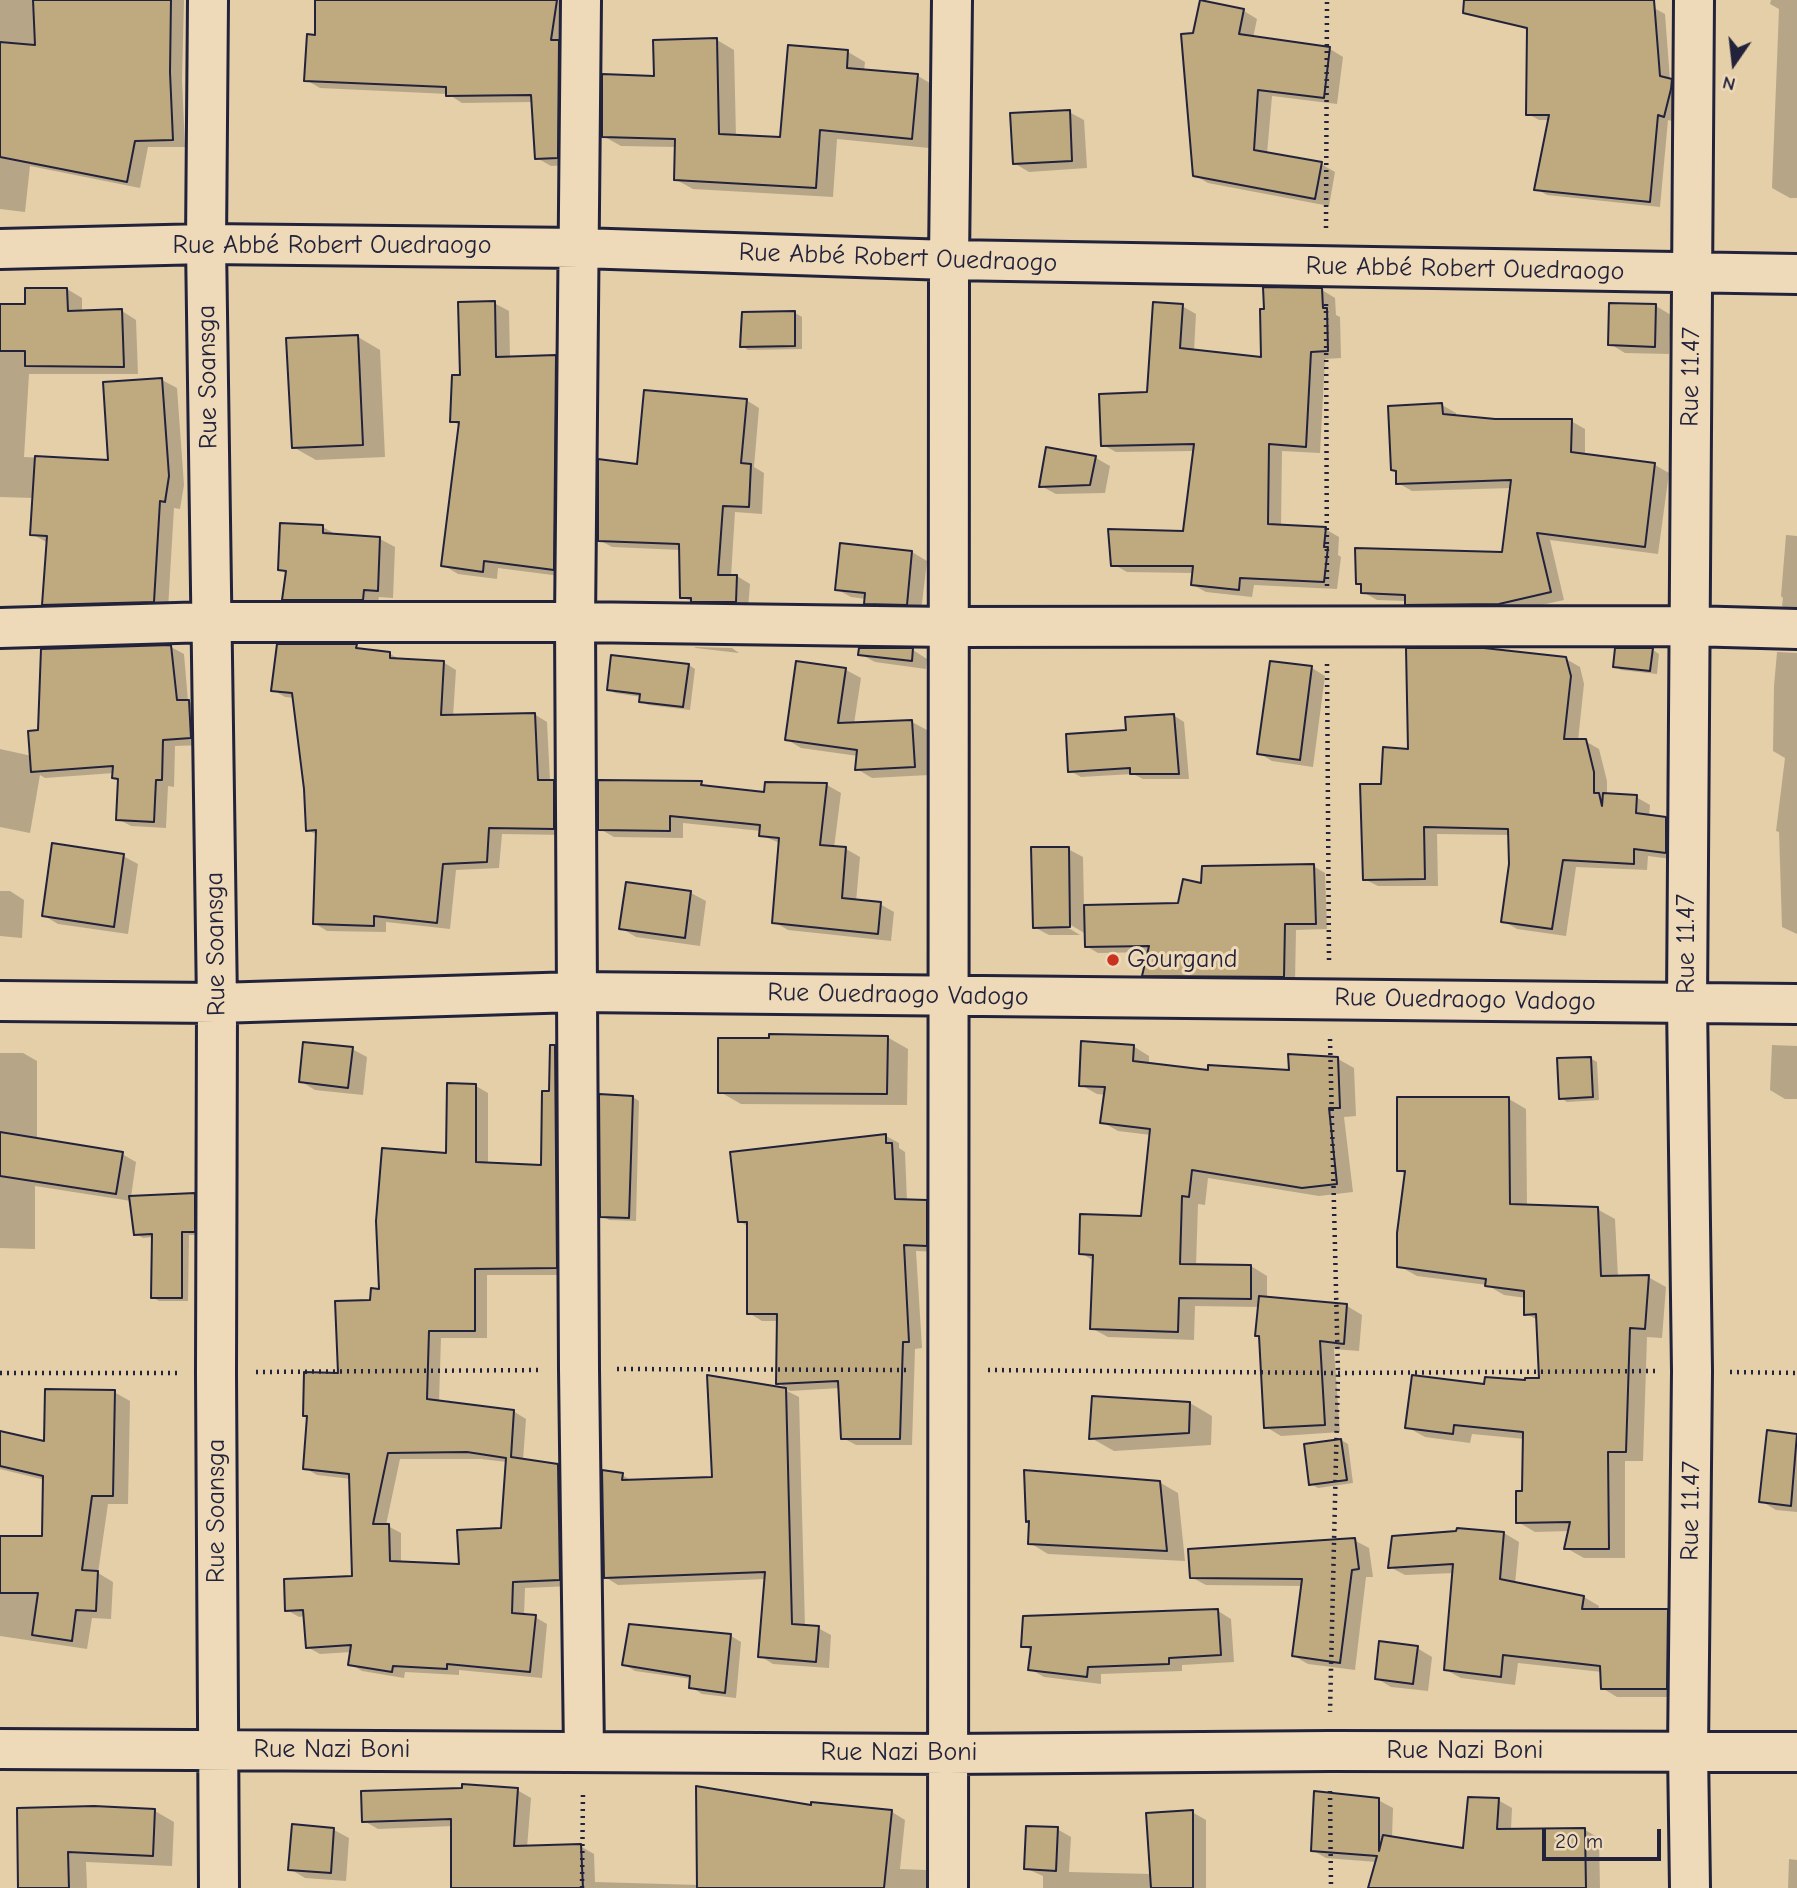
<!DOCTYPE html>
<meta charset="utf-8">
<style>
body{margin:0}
#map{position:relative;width:1797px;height:1888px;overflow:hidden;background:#e4cfa9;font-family:"Comic Neue",sans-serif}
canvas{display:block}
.north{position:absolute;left:1699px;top:28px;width:70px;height:70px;-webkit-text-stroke:5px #eedab8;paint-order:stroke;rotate:194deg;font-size:19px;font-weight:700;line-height:28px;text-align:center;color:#22223b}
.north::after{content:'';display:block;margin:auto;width:24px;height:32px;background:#22223b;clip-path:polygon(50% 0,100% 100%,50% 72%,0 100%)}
.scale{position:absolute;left:1542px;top:1829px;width:119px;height:32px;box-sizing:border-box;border:4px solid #22223b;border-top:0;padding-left:9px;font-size:21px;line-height:24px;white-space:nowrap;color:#22223b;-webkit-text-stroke:5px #eedab8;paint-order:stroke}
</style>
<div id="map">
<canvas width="1797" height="1888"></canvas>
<div class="north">N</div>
<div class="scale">20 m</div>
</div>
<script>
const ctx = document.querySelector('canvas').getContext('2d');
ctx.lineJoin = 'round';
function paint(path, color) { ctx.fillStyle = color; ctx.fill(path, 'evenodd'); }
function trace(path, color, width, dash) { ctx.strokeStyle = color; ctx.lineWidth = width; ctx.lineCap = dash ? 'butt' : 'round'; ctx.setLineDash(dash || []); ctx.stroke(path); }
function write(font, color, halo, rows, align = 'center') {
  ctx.font = font + ' "Comic Neue",sans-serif'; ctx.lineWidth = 6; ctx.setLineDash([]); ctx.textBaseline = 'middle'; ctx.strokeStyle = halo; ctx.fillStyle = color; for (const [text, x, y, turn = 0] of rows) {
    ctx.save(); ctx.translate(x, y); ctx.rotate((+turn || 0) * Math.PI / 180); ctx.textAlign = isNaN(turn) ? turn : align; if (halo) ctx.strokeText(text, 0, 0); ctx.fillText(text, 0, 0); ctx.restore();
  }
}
const shadow = new Path2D(`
 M0,0H184L182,80L185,147H148L140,188L30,166L25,212L0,209Z
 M317,0H571V165L551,166L537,158L533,102L462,103L448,94L320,88L306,80L317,37Z
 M1520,0H1620L1654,8L1665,14L1670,80L1682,87L1675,122L1668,120L1660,207L1547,195L1536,189L1550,120H1539L1528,114L1529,31L1514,24Z
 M1771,0H1797V198H1790L1772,188L1779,9L1770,4Z
 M1201,2L1244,11L1257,19L1253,38L1330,49L1343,57L1337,104L1272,96L1267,154L1321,164L1335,172L1329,206L1208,183L1194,175V35Z
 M717,40L734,50L736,137L781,139L848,52L865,62L864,71L918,76L935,86L929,148L837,139L833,197L693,189L675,179L676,147L621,146L603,136L655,77Z
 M1069,112L1084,120L1087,168L1029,172L1014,163Z
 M67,289L82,298V312L122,311L136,320L138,374H29L24,457L110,461L162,380L177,388L184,485L180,509L174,508L168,609L59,612L44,604L48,543L32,534L34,498L0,497V305H26Z
 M1322,290L1335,298L1336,315L1340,317L1341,358L1325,359L1320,453L1282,451L1281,527L1325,529L1339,537L1338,555L1341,557L1337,589L1254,585L1252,597L1206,592L1193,585L1194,573L1127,572L1113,564L1185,533L1195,451L1116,452L1103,445L1148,394L1182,306L1196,314L1194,351L1263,359Z
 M494,303L509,311L510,358L555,357L570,365L568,577L498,568L497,579L458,574L443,565L461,426L452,421Z
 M1656,306L1671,315L1669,354L1625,353L1610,344Z
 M795,313L802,317V349L748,350L742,346Z
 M358,337L380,350L385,457L316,460L293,447Z
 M746,400L759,408L754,467L764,473L762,514L735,512L731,577L737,576L750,584L748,609L706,608L682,597L681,550L612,547L599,540L639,466Z
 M1442,405L1456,413V417L1495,421H1571L1585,429V456L1655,465L1669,473L1658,554L1550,540L1564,600L1514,611L1421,612L1406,601L1377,600L1363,592V586L1357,583L1503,554L1512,488L1412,491L1398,483V473L1392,469Z
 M1048,449L1096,458L1110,466L1105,493L1056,494L1041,486Z
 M323,527L337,535L380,539L395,547L393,598L379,597L377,608H299L284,599L287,574L280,569Z
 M1786,535L1797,536V613L1782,606L1783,598L1781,596Z
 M841,545L912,552L927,561L921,612H881L866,603V599L851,597L836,589Z
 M356,646L365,651L390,654L401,660L443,662L456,670L453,717L534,714L547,722L550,781L566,789L567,835L502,834L499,868L456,870L450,929L386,922V932L327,931L314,923L317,835L308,830L306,789L294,698L285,697L273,690Z
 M171,647L184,654L188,701L201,709L203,745L175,746L174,787L168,786L166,828L131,826L118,819L120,781L114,777V773L45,778L40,775L30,833L0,827V749L32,756L40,732Z
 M694,647L732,648L739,653L696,648Z
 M913,650L927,659L926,669L875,662L860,654Z
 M1653,650L1659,654L1657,674L1621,670L1614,666Z
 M1777,652L1797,653V934L1782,927L1779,832L1776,831L1785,758L1773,751L1774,686Z
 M1566,659L1580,667L1584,684L1578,741H1585L1599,749L1607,781V795L1636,797L1650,805L1649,817L1666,819L1680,827L1679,860L1648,856L1647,870L1576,867L1566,936L1517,929L1503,921L1510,864V835L1437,834L1438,886H1378L1364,879L1383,785L1410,751Z
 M797,663L846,670L861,678L854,724L912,722L927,730L929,775L872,778L857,769L858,756L801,748L786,739Z
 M689,665L695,669L690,710L648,705L641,701L642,697L615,693L608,689Z
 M1312,668L1325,676L1313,767L1272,761L1259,753Z
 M1173,715L1184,722L1189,779H1143L1133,774L1081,777L1070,771L1128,732Z
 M701,783L709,787L765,794L766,784L827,785L841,793L834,848L846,849L860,857L856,902L880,904L894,912L891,941L788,930L774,922L780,843L760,835L761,831L683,823V838L614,837L600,829Z
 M1068,849L1083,857L1084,907L1180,905L1202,885L1313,866L1325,873L1327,929L1296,930L1295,983L1156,981L1144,975L1149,952L1098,953L1086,946V934L1064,921L1062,924L1080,935H1049L1034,927Z
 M123,856L138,864L128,934L58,924L43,915Z
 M627,884L691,893L706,901L700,946L636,937L621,928Z
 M0,891H10L24,900L22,938L0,936Z
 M887,1037L908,1049L907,1105L741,1104L720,1092L771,1040Z
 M1772,1045L1797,1046V1099H1785L1770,1090Z
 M1133,1046L1149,1056V1065L1209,1072H1291L1338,1059L1354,1068L1356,1116L1344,1117L1353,1192L1319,1196L1208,1178L1205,1205L1198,1204L1196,1266H1251L1267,1276V1299L1347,1306L1362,1315L1359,1351L1334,1349L1340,1432L1281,1436L1266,1427L1259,1307L1195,1306L1194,1340L1108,1337L1091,1328L1094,1261L1081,1253L1142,1218L1151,1135L1118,1131L1102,1122L1106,1095L1097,1094L1081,1085Z
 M555,1047L567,1054L568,1275H487V1338H441L439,1402L513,1411L526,1419L523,1460L558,1466L570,1473L572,1586L525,1588L524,1616L535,1617L547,1624L542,1678L459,1670V1675L405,1672L404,1678L362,1671L350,1664L352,1652L320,1654L307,1647L305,1616L299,1617L287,1610L353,1578L351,1479L317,1475L305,1468L309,1417L305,1415L340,1375L372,1301L381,1291L447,1155L476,1086L488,1093V1164L543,1167ZM400,1459H481L507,1462L502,1530L461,1565L401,1563V1533L386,1525Z
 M352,1049L367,1057L363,1095L315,1090L300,1081Z
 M0,1053H23L37,1061V1140L122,1154L136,1162L131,1197L194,1195L201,1199V1235H189L188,1301H159L152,1297L154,1237L143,1238L136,1234L131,1201L35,1186V1249L0,1248Z
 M1590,1058L1597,1062L1599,1100L1567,1102L1561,1098Z
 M633,1097L639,1101L636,1221L609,1220L602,1216Z
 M1509,1099L1526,1109L1527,1206L1597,1209L1615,1219L1618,1277H1648L1666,1287L1662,1338L1647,1337L1643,1461H1625V1558H1584L1566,1548L1570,1531L1535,1532L1518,1522L1524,1493L1525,1439L1472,1434L1470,1443L1425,1437L1407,1427L1486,1386L1540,1380L1538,1320L1526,1314V1298L1504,1295L1487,1285L1417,1276L1399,1266L1407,1175L1399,1170Z
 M886,1136L899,1143V1148L905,1152L907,1201L926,1202L939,1209V1252L916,1251L922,1348L915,1349L912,1445H856L843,1438L840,1388L790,1391L778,1383L779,1321H762L749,1313V1227L739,1221Z
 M709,1377L790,1391H787L799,1397L805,1627L818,1628L831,1635L829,1668L773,1664L760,1656L766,1579L618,1585L605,1577L622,1475L634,1482L713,1479Z
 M114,1392L130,1401L128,1504H108L98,1573L113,1582L111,1619L92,1618L87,1649L0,1636V1538H44L45,1480L0,1469V1432L46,1443Z
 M1190,1403L1212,1416L1211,1445L1114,1451L1091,1438Z
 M1769,1432L1797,1435V1512L1776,1510L1761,1501Z
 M1341,1440L1348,1444L1353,1483L1318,1488L1311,1484Z
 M1159,1482L1178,1493L1185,1561L1048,1554L1030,1543L1031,1523L1027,1521Z
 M1504,1533L1519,1542L1515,1584L1584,1597L1599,1606L1598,1611H1667L1682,1619L1681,1697H1617L1602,1688V1672L1518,1663L1515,1685L1461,1678L1446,1670L1455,1573L1405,1575L1390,1567Z
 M1354,1540L1369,1548L1373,1577H1366L1355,1670L1308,1664L1294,1656L1303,1586L1206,1585L1191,1577Z
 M1218,1611L1231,1619L1234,1662L1182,1665V1671L1101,1674V1684L1044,1677L1030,1669L1033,1651L1023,1646Z
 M731,1636L741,1642L736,1698L702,1694L691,1687L692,1679L635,1671L624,1664Z
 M1417,1648L1432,1657L1428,1691L1391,1687L1376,1678Z
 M517,1790L531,1798L527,1848L580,1846L594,1854L595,1882L699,1885L812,1807L892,1812L905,1820L900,1869L926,1870L939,1878L940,1888H452L453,1826L378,1829L364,1821Z
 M1378,1800L1393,1808L1392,1838L1465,1850L1498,1800L1512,1808L1511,1830H1585L1599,1838L1600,1888H1370L1377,1862L1326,1858L1312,1850Z
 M19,1810L155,1811L174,1822L172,1866L86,1862L87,1888H20Z
 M1192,1812L1206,1820V1888H1043V1876L1025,1868L1057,1829L1071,1837L1069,1872L1152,1874Z
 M334,1830L349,1838L346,1881L305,1878L290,1869Z
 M1789,1859L1797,1860V1888H1788Z`);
const building = new Path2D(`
 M33,0H171L170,72L173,140L135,141L127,182L0,157V42L35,45Z
 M315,0H557L551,40H559L558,158L535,159L531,95L446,96V87L304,81L307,34L315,35Z
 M1200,0L1244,9L1239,34L1330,47L1324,98L1258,90L1254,150L1322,162L1315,199L1193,176L1181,34L1193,33Z
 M1464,0H1654L1660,76L1672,79L1671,89L1664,117L1658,115L1650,202L1534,190L1549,115H1526L1527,28L1463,13Z
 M717,38L719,134L780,137L788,45L848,50L847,68L918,74L912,139L820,130L816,188L674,180L675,139L602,137V74L654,76L653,40Z
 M1070,110L1072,161L1013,164L1010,113Z
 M1263,287L1322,288L1323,308H1327L1328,351L1311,352L1306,447L1269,444L1268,524L1326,527L1324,547H1328L1324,582L1240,578L1239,590L1191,585L1193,566H1111L1108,529L1183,531L1194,444L1101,446L1099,394L1147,392L1153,302L1183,304L1180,348L1261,357L1260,309H1264Z
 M25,288H67L68,311L122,309L124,367L25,366V351H0V304H25Z
 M495,301L496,357L556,355L554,570L484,561L483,572L441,566L459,422H450L452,375H460L458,302Z
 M1609,303L1656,304L1655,347L1608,345Z
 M795,311V346L740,347L742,312Z
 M358,335L363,445L292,448L286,338Z
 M162,378L169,476L165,502L160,501L154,602L42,605L47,536L30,535L35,456L108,460L103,382Z
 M644,390L747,399L741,463L751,464L749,507L723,506L718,575H737L736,602H691V598H680L679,544L598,541V459L637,464Z
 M1442,403L1443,414L1495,419H1572L1571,452L1655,463L1645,547L1537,533L1551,592L1499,604L1405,605V595L1361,593V584H1356L1355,548L1502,552L1511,480L1396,484V471L1391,470L1388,406Z
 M1046,447L1096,456L1090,485L1039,487Z
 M280,523L323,525V533L380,537L378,591L364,590L363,600H282L286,571L278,570Z
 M840,543L912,551L907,605L864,604L865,593L835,590Z
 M277,644H357L356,648L390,652V658L444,661L441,715L535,713L538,780H554V829L489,828L487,862L443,864L437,923L374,916V926L313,924L316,830L306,831L304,789L292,693L271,691Z
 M171,645L177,700H189L191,738L163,740L162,780H156L154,822L116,820L118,779L112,778L113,766L31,772L28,731L38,730L41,649Z
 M859,648H913L912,661L858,655Z
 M1406,648H1484L1566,657L1571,676L1564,739H1586L1594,772V793H1599L1602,806L1603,793L1637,795L1636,813L1666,817V853L1634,849V864L1563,860L1552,929L1501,922L1509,864L1508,829L1424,827L1425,879L1363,880L1360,784H1381L1383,747L1408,749Z
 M1615,648H1653L1650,671L1613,667Z
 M611,655L689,664L683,707L639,702L640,694L607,690Z
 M796,661L846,668L838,723L912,720L915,767L855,770L857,750L785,740Z
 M1270,661L1312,666L1300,760L1257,754Z
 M1174,714L1179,774H1130V768L1068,772L1066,734L1126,730L1125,717Z
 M598,780L702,781L701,785L764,792L765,782L827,783L820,845L846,847L842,898L881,902L878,934L772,923L779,838L759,836L760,825L670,816V831L598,830Z
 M52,843L124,854L114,927L42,916Z
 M1031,847H1069L1070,927L1033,928Z
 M1314,864L1316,924H1285L1284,977L1142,976L1149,946L1085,947L1084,905L1178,903L1183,879L1201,883L1202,866Z
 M626,882L691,891L685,938L619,929Z
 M769,1034L888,1036L887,1094L718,1093V1038H769Z
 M1081,1041L1134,1045L1133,1061L1208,1070V1065L1289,1070L1288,1054L1338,1057L1340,1108H1329L1337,1184L1302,1188L1192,1170L1189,1197L1182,1196L1180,1264L1251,1265V1299L1179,1298L1178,1332L1090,1329L1093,1255L1079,1254L1080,1214L1141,1216L1150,1129L1100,1123L1105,1087L1079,1086Z
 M303,1042L353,1047L348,1088L299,1082Z
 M550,1045H555L557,1268L475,1269V1331H429L427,1399L514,1410L511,1457L558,1464L560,1580L513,1582L512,1613L536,1615L530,1672L447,1664V1669L393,1666L392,1672L348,1665L351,1645L306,1648L303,1610L285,1611L284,1579L352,1576L349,1474L303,1469L307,1416H303L304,1372L338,1373L335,1301L370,1300L371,1288L379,1289L376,1221L382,1148L446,1153L447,1083L476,1084V1162L541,1165L542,1091H549ZM467,1452L506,1458L501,1528L457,1530L459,1564L390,1561L389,1524H373L388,1453Z
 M1591,1057L1593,1097L1559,1099L1557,1058Z
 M599,1094L633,1096L629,1218L600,1217Z
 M1397,1097H1509L1510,1204L1598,1207L1601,1276L1649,1275L1645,1329L1630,1328L1626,1452H1608L1609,1549H1564L1570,1522L1516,1523V1491H1522L1523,1432L1454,1425L1453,1434L1405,1428L1412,1375L1484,1384L1485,1377L1525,1380V1378H1539L1536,1314L1524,1315V1291L1485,1286L1486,1279L1397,1267V1233L1405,1171H1397Z
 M0,1132L123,1152L116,1194L0,1176Z
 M886,1134V1143H892L895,1199L927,1200V1246L904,1245L909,1342H903L900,1439H841L838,1381L776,1384L777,1314H747V1222H738L730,1152Z
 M195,1193V1232H182V1298H151L152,1234L134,1235L129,1196Z
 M1259,1296L1347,1304L1344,1344L1320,1341L1325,1425L1264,1428L1259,1336H1255Z
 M707,1375L786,1388L792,1624L819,1626L816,1662L758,1657L765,1572L604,1578L602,1470L623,1473L622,1480L712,1477Z
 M45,1389L115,1390L113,1496H92L82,1570L98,1571L96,1611L76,1610L72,1641L32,1635L38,1593H0V1536H42L43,1476L0,1466V1431L44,1441Z
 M1092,1396L1190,1402L1189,1433L1089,1439Z
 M1767,1430L1797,1434L1791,1506L1759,1502Z
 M1341,1439L1347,1480L1309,1485L1304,1444Z
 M1024,1470L1160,1481L1167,1551L1028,1544L1029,1521L1026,1522Z
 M1457,1528L1504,1532L1500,1579L1584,1596L1582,1609H1668L1667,1689H1601L1600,1666L1503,1655L1501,1677L1444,1670L1453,1564L1388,1568L1392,1536L1456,1531Z
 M1355,1538L1359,1569L1352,1570L1340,1663L1292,1656L1302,1579L1190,1578L1188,1549Z
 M1218,1609L1221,1655L1169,1658V1664L1088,1667L1087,1677L1028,1670L1031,1647H1021L1023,1616Z
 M629,1624L731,1634L725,1693L689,1688L690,1676L622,1665Z
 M1379,1641L1418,1646L1413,1684L1375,1679Z
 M462,1784L518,1788L514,1846L581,1844L583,1888H451V1819L362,1822L361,1791L462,1788Z
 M696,1786L811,1805V1802L892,1810L884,1888H697Z
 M1314,1791L1379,1798V1851L1383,1835L1463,1848L1468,1797L1499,1798L1497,1829L1585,1828L1586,1888H1368L1377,1856L1311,1851Z
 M94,1806L155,1809L153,1856L68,1852L69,1888H18L17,1808Z
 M1193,1810V1888H1151L1146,1813Z
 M292,1824L334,1828L331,1873L288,1870Z
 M1026,1826L1058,1827L1056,1871L1024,1869Z`);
const path = new Path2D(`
 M1326,228L1327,0
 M1326,304L1327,589
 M1327,664L1329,960
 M1330,1039L1338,1373L1330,1712
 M617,1369L909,1370
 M988,1370L1338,1373L1655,1371
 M256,1372L542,1370
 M1730,1372L1797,1373
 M0,1373H178
 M1330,1791L1331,1888
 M582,1888L583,1791`);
const street = new Path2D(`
 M208,0L206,244L217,1003L216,1373L219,1888
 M581,0L575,622L579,1369L584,1752
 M0,249L206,244L580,248L949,260L1797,274
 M0,628L211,622H575L950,627L1689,626L1797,629
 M0,1001L217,1003L576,992L1797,1004
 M0,1749L948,1754L1330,1751L1797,1752
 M948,1888L949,260L952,0
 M1690,1888L1688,1751L1692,1371L1687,1003L1694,0`);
const markers = [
 [1113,960,7,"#c8321e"]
];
const streetNames = [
 ["Rue Abbé Robert Ouedraogo",332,246],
 ["Rue Abbé Robert Ouedraogo",898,258,2],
 ["Rue Abbé Robert Ouedraogo",1465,269,1],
 ["Rue Soansga",208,377,-91],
 ["Rue 11.47",1691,377,-89],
 ["Rue Soansga",216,944,-91],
 ["Rue 11.47",1687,944,-90],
 ["Rue Ouedraogo Vadogo",898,995,1],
 ["Rue Ouedraogo Vadogo",1465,1000,1],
 ["Rue Soansga",217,1511,-90],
 ["Rue 11.47",1691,1511,-89],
 ["Rue Nazi Boni",332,1750],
 ["Rue Nazi Boni",1465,1751],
 ["Rue Nazi Boni",899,1753]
];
const poiNames = [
 ["Gourgand",1127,960]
];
paint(shadow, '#0003');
paint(building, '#bfa97f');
trace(building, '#22223b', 2);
trace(street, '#22223b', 44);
trace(path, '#22223b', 4.5, [2, 5]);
trace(street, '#eedab8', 38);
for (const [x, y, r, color] of markers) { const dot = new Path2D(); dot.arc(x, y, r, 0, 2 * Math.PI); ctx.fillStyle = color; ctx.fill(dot); trace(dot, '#eedab8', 2.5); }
write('26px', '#22223b', '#eedab8', streetNames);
write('26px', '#22223b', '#eedab8', poiNames, 'left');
</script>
